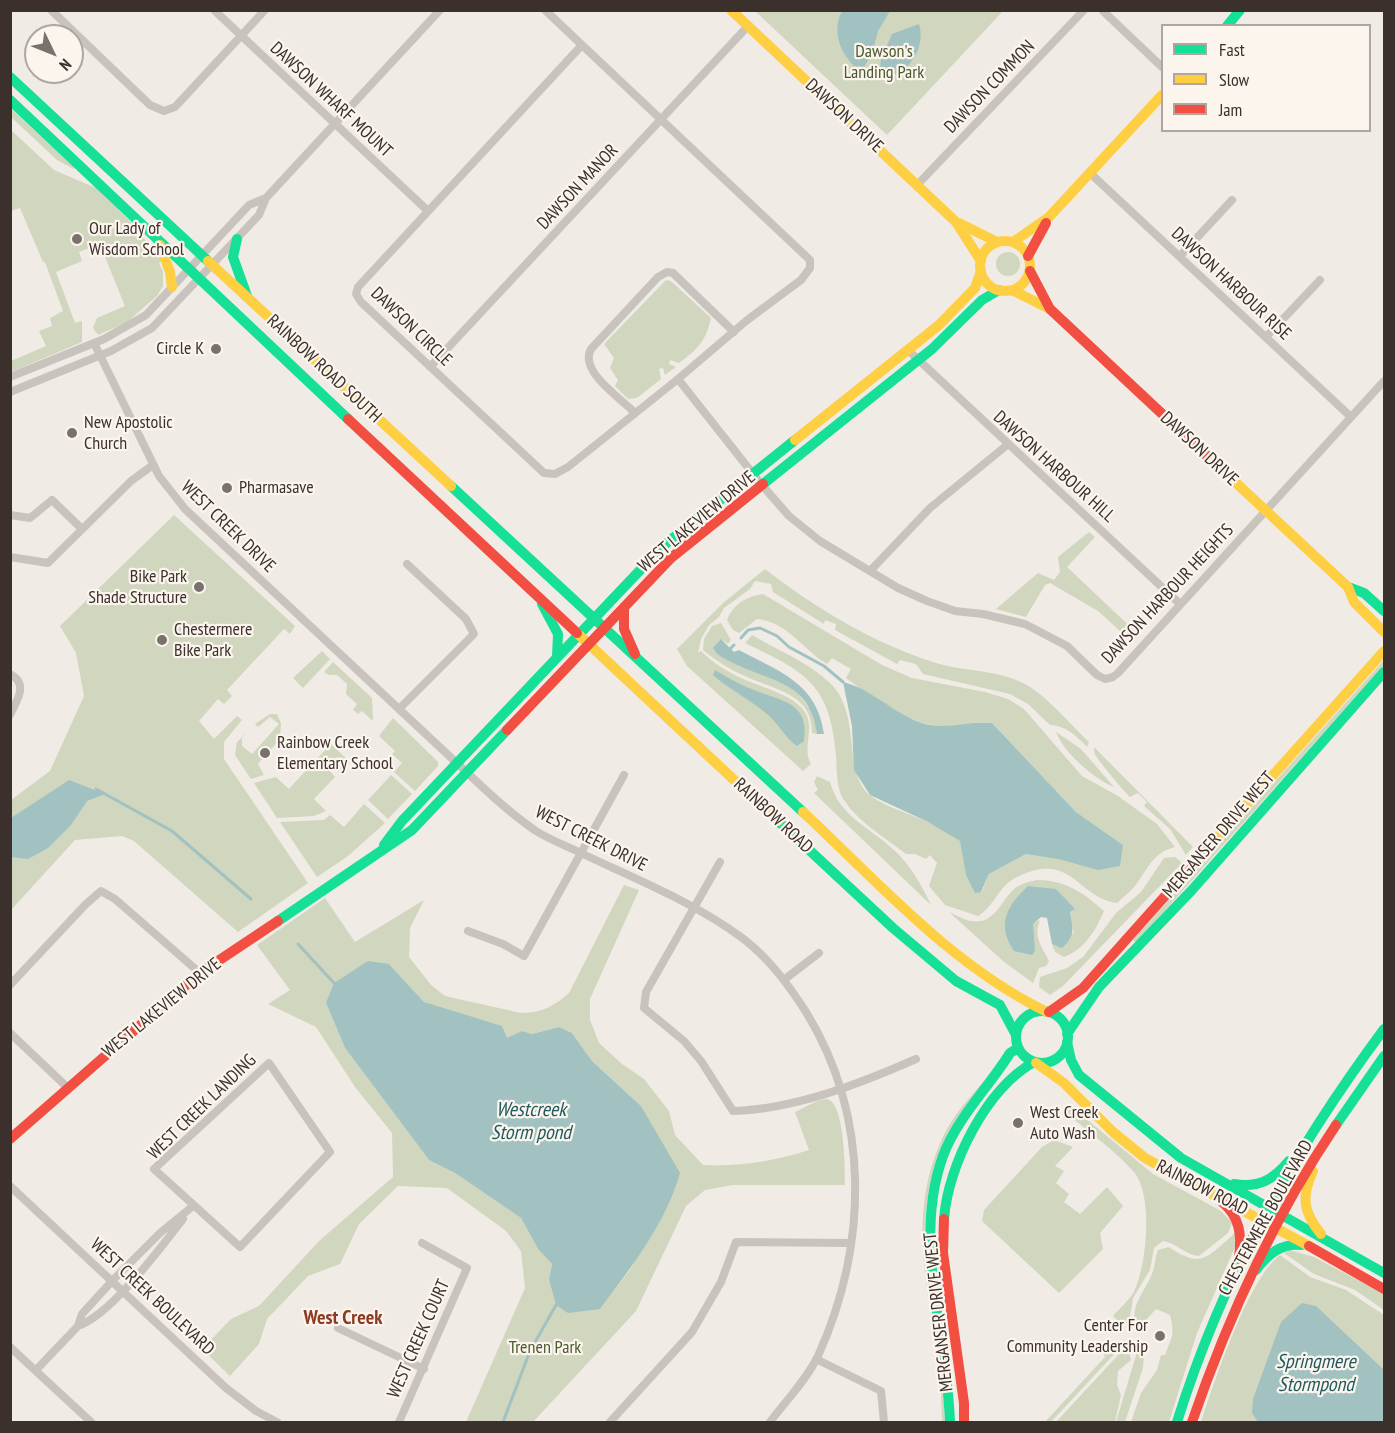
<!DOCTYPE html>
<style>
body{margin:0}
#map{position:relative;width:1395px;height:1433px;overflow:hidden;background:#f0ebe5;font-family:"PT Sans Narrow",sans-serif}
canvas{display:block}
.frame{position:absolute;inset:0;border:12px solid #3b302b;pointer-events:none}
.legend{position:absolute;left:1161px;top:24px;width:210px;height:108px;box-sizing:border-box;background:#fbf5ee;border:2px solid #aea6a0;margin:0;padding:8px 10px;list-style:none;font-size:18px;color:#3b302b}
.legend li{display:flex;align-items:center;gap:12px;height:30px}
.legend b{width:30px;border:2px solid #aea6a0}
.north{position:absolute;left:24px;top:24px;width:60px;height:60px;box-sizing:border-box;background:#fbf5ee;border:2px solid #aea6a0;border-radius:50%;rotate:133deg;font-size:16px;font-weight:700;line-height:24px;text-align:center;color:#3b302b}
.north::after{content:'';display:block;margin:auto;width:21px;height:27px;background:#7a716c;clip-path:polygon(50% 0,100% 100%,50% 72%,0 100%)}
</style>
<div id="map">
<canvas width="1395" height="1433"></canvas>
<div class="frame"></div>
<ul class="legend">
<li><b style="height:8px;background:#16e098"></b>Fast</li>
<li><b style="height:8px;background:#ffcf43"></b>Slow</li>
<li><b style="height:8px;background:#f24e42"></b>Jam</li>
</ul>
<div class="north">N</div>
</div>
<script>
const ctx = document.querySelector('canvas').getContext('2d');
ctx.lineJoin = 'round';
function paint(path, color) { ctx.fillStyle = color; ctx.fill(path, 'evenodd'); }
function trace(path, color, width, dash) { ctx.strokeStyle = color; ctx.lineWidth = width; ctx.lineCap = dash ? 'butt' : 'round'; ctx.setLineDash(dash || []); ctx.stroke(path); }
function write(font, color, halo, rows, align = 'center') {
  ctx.font = font + ' "PT Sans Narrow",sans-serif'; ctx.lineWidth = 4.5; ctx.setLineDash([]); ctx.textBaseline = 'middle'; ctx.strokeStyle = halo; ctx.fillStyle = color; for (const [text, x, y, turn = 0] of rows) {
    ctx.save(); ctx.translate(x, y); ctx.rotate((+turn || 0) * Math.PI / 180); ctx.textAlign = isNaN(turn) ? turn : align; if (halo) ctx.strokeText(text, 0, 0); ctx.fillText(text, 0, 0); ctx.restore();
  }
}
const green = new Path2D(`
 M755,11H1003L887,135Z
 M10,108L74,167V169L57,160L11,117Z
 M10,129L54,170L96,188L130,221L162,261L159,263L163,272V286L157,296L127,322L98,335L93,328L97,318L125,306L103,252L95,254L92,247L79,252L82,261L56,272L75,323L82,321V342L11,372V361L46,346L39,331L52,326L50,318L63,311L45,262H43L20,208L11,211Z
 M996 264a12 12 0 1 1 24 0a12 12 0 1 1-24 0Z
 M666,280L671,281L711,318C706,341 697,350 679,363L670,360L669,364L676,367L665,375L663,368L659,369L661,379L637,398L628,399L615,386L618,380L610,368L614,358L604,344Z
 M174,515L295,626L290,634L284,629L227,690L232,696L224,704L218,699L199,721L214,739L237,716L242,720L224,742V759L308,883L238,932L134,841L122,836L75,840L11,910V800L50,771L84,696L76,653L60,626Z
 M1089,532L1095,537L1067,567L1139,635L1132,642L1098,611L1050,583L1045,585L1026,617L996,609L1038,573L1054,580L1060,572L1058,557Z
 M765,569C815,608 875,644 936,663C965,672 997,669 1025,684C1046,695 1071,725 1089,742L1087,747C1077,736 1065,725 1050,725L1028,704L1010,694L923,674L916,664L900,660L897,664L835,630L836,624L825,620L824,624L773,592L771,584L755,581L750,589L724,608L719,617L709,625L701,639L698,653L701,651C713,663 728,672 743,679C761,687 803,697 808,719C812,735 803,749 811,764L803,771L687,666L677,649L723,603Z
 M763,594L882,665L912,678L985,692L1008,699L1024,709L1082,776L1118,796L1157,824L1175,847C1152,853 1148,869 1135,886C1130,892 1123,897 1117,903C1076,897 1072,850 1017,877C999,885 994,907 978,916L945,905L929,886L937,863L930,855L926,859L915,854H906C886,838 858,822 844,800C836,789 837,768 836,755C830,683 805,672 745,643L752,635C777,650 808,662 830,683C863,715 841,772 871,796C886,807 908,813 925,821C937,826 949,834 961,841L966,875L982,892L989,874L1026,854L1062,860L1123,845L1076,812L992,723C974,720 959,727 941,726C908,725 872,697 846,678L851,669L832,658L827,664C802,649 788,622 757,619L739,633L733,630L727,620C733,604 747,596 763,594Z
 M721,623L731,640L728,644L721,639L739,666L777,680L795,690L815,715L817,734L812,733C813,694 775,690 747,677C731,670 716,661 703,650L704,639L712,626Z
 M322,651L330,659L303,688L293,678Z
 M596,658L619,677L945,983Z
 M1384,660V665L1136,943L1133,940Z
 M333,662L372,698L373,721L362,711L358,714L353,710L357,704L346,694L347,684L337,675H329L324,672Z
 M270,714H277L281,723L280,739L258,764L264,775L251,779L235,755L237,742L247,732L242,738V746L252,754L279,724L270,717L258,727L255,724Z
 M393,718L438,762V766L415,791L394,772L402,763L392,754L395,751L379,736Z
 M1056,732L1081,749L1114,787C1093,778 1064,753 1056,732Z
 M331,744L350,762L340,773L333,767L329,770L335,777L314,799L326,811L314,816L277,818L254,783L276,777L289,789L310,766L316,770L319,766L315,761Z
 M1094,747L1193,847L1186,855L1170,829L1144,806L1147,802L1138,793L1130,797C1127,795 1098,760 1096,756C1094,754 1094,750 1094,747Z
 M391,775L412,794L388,819L368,800Z
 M817,776L830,782C840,818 870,827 895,851C911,866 922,886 931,905L814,793L818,790L814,782Z
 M364,804L385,823L348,856L317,877L280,822L324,820L330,815L344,827Z
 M1175,857L1182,863L1063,986L1050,995L1039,987L1040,977L1067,968L1083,957L1116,913L1141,892L1164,858Z
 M1037,880C1065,880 1084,893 1104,911C1096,930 1084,950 1064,957L1055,952L1052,944L1074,933L1070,912L1075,909L1039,887L1028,886L1032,936V924L1040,920C1033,938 1042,946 1049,961L1046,966L1039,968L1033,983L1003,961L949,912C956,915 964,920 971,921C993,925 1000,904 1011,892C1018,884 1028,882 1037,880Z
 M624,885L639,890L590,999V1020L599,1043L622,1064L644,1079L669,1111L675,1135L703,1165C741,1167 774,1161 809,1150L795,1112C803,1109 817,1099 826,1099C845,1100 845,1170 845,1185H733L705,1190L686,1206L636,1311L533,1422H466L525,1288L521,1251L506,1231L447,1188L398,1186L359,1224L340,1264L308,1276L267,1319L259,1344L230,1376L202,1349L231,1319L259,1306L319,1241L393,1177L392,1133L355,1087L316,1027L268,1004L290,990L257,945L325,898L355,942L424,900L410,928L409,957L431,985L445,996L521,1013C541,1013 555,1006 569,993ZM389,964L424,1002L507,1039L522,1031L532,1034L559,1027L572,1033L592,1061L641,1106L653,1229L629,1271L600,1309L549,1279L552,1264L538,1249L521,1218L455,1173L429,1160L345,1048L326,1003Z
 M997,1067C981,1092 959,1111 946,1138C905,1223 934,1315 944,1404L945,1422H942C943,1319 894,1227 948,1127C961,1105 980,1086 997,1067Z
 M1068,1104L1153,1174L1221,1211L1232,1223L1228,1233L1199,1256C1185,1255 1177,1243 1163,1241L1154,1248L1150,1270L1133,1298L1129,1323H1120L1113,1316C1119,1309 1129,1300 1134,1292C1147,1265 1154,1194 1133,1171C1112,1148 1086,1130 1063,1110Z
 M1054,1140L1073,1147L1055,1166L1064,1171L1056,1183L1069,1194L1064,1202L1080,1214L1107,1187L1123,1206L1100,1233L1103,1249L1059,1293L982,1221L984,1210L1042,1147Z
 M1235,1230L1237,1237L1235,1247L1197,1333L1169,1422H1131L1141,1393L1157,1370L1161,1355H1165C1172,1336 1175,1336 1170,1315L1156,1309L1145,1321L1135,1324C1131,1304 1145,1291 1152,1274C1155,1266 1155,1258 1158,1250L1169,1247C1201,1269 1206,1258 1233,1235Z
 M1289,1250L1314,1257L1384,1294V1310L1355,1290L1314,1274L1284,1253Z
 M1280,1255L1310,1277L1346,1290L1384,1315V1422H1201C1214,1383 1248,1279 1280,1255Z
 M1116,1347L1119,1349L1051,1422H1045L1105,1357L1103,1352L1105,1349Z
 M1129,1350L1131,1360L1118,1371L1117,1385L1121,1395L1115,1422H1056L1120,1353Z
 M1137,1352L1144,1355L1143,1368L1125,1422H1116Z`);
const water = new Path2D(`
 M842,11H890L878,31L872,54L864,67L854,66C839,51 832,30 842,11Z
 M919,24C925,44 914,64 897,75L880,68L881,59L892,34Z
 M721,639L734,652L739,650C780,672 817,683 824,734H817C811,681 770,682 731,662C723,658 718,656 713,648Z
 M715,670C728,678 741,685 754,690C781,701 810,702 804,741L797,746C786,739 779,724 768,715C751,700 730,690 713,675Z
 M843,682C872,689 894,714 922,723C946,731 969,720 992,723L1076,812L1123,845L1120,866L1098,870L1062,860L1026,854L989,874L981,892L975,893L966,875L960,841L928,822L870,795L854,770L852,726Z
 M69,780L105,794L87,801L71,825L48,848L28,859L11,857V818Z
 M1028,886L1056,889L1075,909L1070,912C1073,928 1076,936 1062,948L1052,944L1047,918L1041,917L1033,924L1035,951L1032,955L1014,951C996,924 1007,906 1028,886Z
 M368,961L389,964L424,1002L502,1026L507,1038L522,1031L532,1034L559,1027L572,1033L592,1061L641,1106L680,1173C666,1223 630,1269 600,1309L568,1313L556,1305L549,1279L552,1264L538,1249L521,1218L455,1173L429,1160L345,1048L326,1003L334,983Z
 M1302,1303L1316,1306L1384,1370V1422H1258L1252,1413L1253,1399L1281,1322Z`);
const stream = new Path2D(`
 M741,638L748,630L760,628L777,636L789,647L824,666L843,682
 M730,649L734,645
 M96,789L172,831L251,899
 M298,944L334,983
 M503,1422L530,1351L556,1305`);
const street = new Path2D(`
 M51,10L150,105L164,111L175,107L265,10
 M214,10L428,211
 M545,10L582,45
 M1102,10L1162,67
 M1090,173L1351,417
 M918,184L1084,10
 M1180,256L1232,200
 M1266,337L1320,280
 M94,343L159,476L185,509L476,781C495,799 514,816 536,831C550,840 569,847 585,855C638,880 693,902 741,937C768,957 788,984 806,1012C871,1118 868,1245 818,1356C807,1379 785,1402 770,1422
 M909,351L1180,604
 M430,367L748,26
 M10,377L104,339L146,315L249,205L266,198
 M678,379L568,467L555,474L544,473L361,302L356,294L358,287L582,45L810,260V268L801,280L746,321L678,379L761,484L789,516L820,541L898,588L927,601L955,611L983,614L1025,624L1067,646L1097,675L1105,679L1113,677L1118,673L1384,381
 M10,392L111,351L152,328L259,215L266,198L440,10
 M634,412C619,397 579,371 591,349L658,277L667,272L673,273L734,332
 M10,515L30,518L52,500L82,529
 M10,557L48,563L131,481L153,465
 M871,570L930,508L1007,445
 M10,674C29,684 17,700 10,715
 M399,709L474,634L466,619L407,564
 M720,862L646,992L644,1008L684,1041L701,1061L733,1111C795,1109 859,1084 916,1059
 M468,931L503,944L524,956L624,775
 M785,979L819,953
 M10,985L85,905L101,891L115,899L200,973
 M10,1033L68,1088
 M269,1063L330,1152L240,1247L154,1169Z
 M10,1186L226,1388L256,1411L277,1422
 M78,1326C111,1315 161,1247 183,1219
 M338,1328L424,1369
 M10,1347L91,1422
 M816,1359L881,1391L884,1422
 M36,1370L78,1326L82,1314L113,1280L160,1233L193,1206
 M399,1422L467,1268L422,1243
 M610,1422L692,1332L721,1282L736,1242L851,1243`);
const fast = new Path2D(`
 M1227,26L1240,10
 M10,77L208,261
 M10,100L348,419
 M237,239L233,257L247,296
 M763,484L932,349L982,300L999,290
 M451,486L803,812
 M1348,587L1364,593L1384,611
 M542,604L558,634L557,656
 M778,821L893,928L956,981L1000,1005L1016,1035
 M384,845L402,821L663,546L795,440
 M278,921L412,830L507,730
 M1016 1037a26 26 0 1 1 52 0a26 26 0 1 1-52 0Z
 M1067,1034L1099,987L1192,890L1384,672
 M1067,1042L1071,1060L1079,1075L1181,1158L1384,1273
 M1336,1125L1384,1056
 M1234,1184C1259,1188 1273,1180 1289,1161
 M944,1219C948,1165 986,1089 1034,1062
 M1256,1270C1268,1254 1281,1243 1302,1245
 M950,1422C947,1334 912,1241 943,1156C957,1118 989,1087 1010,1053L1018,1048
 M1177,1422C1223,1275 1293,1152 1384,1029`);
const slow = new Path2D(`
 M731,10L956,222L981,261
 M959,223L997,242
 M980 266a25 25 0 1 1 50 0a25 25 0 1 1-50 0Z
 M1013,242L1049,217L1162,95
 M160,245L170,272L172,287
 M208,261L451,486
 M1012,290L1050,309
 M795,440L939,325L975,288L981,271
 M1220,468L1348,587L1354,602L1384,632
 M577,633L778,821
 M803,812C879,883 952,966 1047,1012
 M1215,840L1384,651
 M1036,1063L1064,1083L1113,1132L1145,1158L1309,1246
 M1313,1171C1301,1197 1303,1212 1321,1234`);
const jam = new Path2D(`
 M1028,256L1046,223
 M1030,271L1050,309L1220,468
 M348,419L577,633
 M624,607V629L635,654
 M507,730L671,558L763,484
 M1049,1012L1083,988L1215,840
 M10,1139L200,973L278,921
 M1222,1202C1240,1217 1242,1235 1239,1257
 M944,1219L943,1253L964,1403V1422
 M1309,1246L1384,1289
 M1192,1422C1228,1317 1274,1217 1336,1125`);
const markers = [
 [77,239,6,"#7a716c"],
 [216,349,6,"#7a716c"],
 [72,433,6,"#7a716c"],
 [227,488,6,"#7a716c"],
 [199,587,6,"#7a716c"],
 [162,640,6,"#7a716c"],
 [265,753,6,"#7a716c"],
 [1018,1123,6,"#7a716c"],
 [1160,1336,6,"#7a716c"]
];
const parkNames = [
 ["Dawson's",884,52],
 ["Landing Park",884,73],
 ["Trenen Park",545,1348]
];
const streetNames = [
 ["DAWSON COMMON",990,87,-46],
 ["DAWSON WHARF MOUNT",331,100,43],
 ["DAWSON DRIVE",844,116,43],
 ["DAWSON MANOR",578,187,-47],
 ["DAWSON HARBOUR RISE",1231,284,43],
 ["DAWSON CIRCLE",411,327,44],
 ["RAINBOW ROAD SOUTH",324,369,43],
 ["DAWSON DRIVE",1199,449,43],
 ["DAWSON HARBOUR HILL",1054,467,42],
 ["WEST LAKEVIEW DRIVE",697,522,-40],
 ["WEST CREEK DRIVE",228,527,44],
 ["DAWSON HARBOUR HEIGHTS",1168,594,-47],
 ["RAINBOW ROAD",773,816,43],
 ["MERGANSER DRIVE WEST",1219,835,-49],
 ["WEST CREEK DRIVE",591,839,27],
 ["WEST LAKEVIEW DRIVE",162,1008,-39],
 ["WEST CREEK LANDING",202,1107,-44],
 ["RAINBOW ROAD",1202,1188,27],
 ["CHESTERMERE BOULEVARD",1266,1218,-61],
 ["WEST CREEK BOULEVARD",152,1297,43],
 ["MERGANSER DRIVE WEST",939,1312,-96],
 ["WEST CREEK COURT",419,1339,-66]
];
const poiNames = [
 ["Our Lady of",89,229],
 ["Wisdom School",89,250],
 ["Circle K",204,349,"right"],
 ["New Apostolic",84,423],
 ["Church",84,444],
 ["Pharmasave",239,488],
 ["Bike Park",187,577,"right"],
 ["Shade Structure",187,598,"right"],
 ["Chestermere",174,630],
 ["Bike Park",174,651],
 ["Rainbow Creek",277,743],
 ["Elementary School",277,764],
 ["West Creek",1030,1113],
 ["Auto Wash",1030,1134],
 ["Center For",1148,1326,"right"],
 ["Community Leadership",1148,1347,"right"]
];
const waterNames = [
 ["Westcreek",531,1110],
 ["Storm pond",531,1133],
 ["Springmere",1316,1362],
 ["Stormpond",1316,1385]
];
const neighbourhoodNames = [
 ["West Creek",343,1318]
];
paint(green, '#d1d6bf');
paint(water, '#a1c2c1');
trace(stream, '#a1c2c1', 3);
trace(street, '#c9c3be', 8);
trace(fast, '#16e098', 10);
trace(slow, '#ffcf43', 10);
trace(jam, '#f24e42', 10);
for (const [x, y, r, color] of markers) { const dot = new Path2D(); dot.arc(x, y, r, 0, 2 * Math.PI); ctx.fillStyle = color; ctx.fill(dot); trace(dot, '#fbf5ee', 2); }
write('18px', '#4a5a2e', '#fbf5ee', parkNames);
write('18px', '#3b302b', '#fbf5ee', streetNames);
write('18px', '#3b302b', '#fbf5ee', poiNames, 'left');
write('italic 20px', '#1f5a5e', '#fbf5ee', waterNames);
write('bold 20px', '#8c3b22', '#fbf5ee', neighbourhoodNames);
</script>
